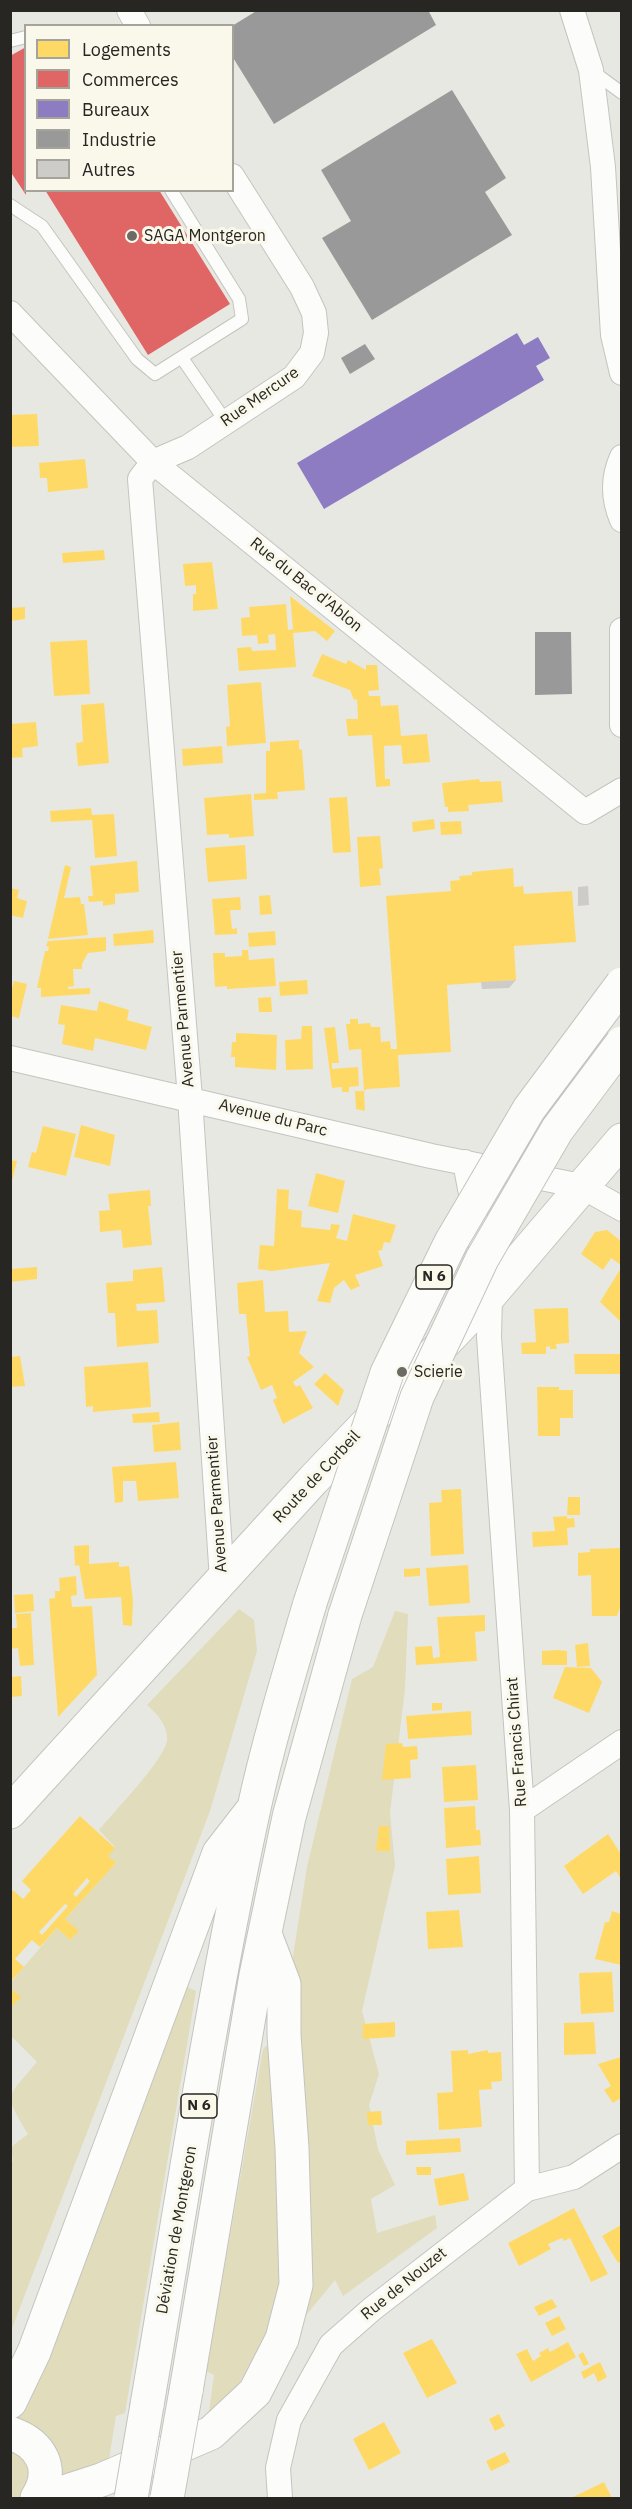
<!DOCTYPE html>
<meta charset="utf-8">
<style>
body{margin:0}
#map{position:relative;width:632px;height:2509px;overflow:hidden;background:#e8e8e2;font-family:"IBM Plex Sans",sans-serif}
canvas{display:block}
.frame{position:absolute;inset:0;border:12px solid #272622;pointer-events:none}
.legend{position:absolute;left:24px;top:24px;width:210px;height:168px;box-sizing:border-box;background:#f9f8eb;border:2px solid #a5a49b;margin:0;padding:8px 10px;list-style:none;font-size:18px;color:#272622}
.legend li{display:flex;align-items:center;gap:12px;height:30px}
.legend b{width:30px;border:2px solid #a5a49b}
</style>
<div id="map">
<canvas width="632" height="2509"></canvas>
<div class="frame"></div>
<ul class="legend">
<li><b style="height:16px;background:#ffd966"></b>Logements</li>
<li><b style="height:16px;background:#e06666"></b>Commerces</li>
<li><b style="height:16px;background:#8e7cc3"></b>Bureaux</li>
<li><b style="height:16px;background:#999"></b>Industrie</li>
<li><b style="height:16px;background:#cdccc8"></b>Autres</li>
</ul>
</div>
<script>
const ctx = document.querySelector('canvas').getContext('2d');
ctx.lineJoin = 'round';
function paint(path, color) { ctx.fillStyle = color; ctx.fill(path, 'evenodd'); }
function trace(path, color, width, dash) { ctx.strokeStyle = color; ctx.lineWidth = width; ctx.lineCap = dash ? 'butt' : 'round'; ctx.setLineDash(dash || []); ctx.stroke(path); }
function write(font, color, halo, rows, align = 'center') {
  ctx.font = font + ' "IBM Plex Sans",sans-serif'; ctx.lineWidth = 6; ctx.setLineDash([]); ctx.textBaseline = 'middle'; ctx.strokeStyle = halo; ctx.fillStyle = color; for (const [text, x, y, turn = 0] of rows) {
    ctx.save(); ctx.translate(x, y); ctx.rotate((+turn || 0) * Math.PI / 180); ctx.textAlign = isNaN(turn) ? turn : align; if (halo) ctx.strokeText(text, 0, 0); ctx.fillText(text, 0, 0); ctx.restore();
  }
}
const green = new Path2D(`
 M239,1609L254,1620L257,1651L210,1811L11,2331L10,2163L13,2161L11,2147L28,2134C3,2092 6,2099 37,2062L11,2036V2005L12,2006L20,1997L11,1988V1982L57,1928L70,1940L78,1931L65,1919L116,1863L108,1856L115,1847L99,1830C113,1813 166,1758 167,1740C168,1725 157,1714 147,1705Z
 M395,1611L408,1614L405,1689L390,1813L395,1866L362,2011L379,2074L369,2105L378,2149L395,2185L371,2199L377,2233L435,2215L437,2228L343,2296L335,2280L298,2325L299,2091L293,1956L307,1867L352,1679L373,1667Z
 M187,1987L196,1991L125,2413L116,2416L109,2459L63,2475L41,2439L14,2424L39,2371Z
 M266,2046L272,2048L286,2270L272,2329L235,2390L209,2412L214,2375L206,2371L263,2049Z
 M10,2445L33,2460L28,2492L19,2498H11Z`);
const homes = new Path2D(`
 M37,414L39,446L10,447V415Z
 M85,459L88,488L48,492L47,478H40L39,463Z
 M104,550L105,560L63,563L62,553Z
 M212,562L218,609L193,611V594H196V585L185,586L183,564Z
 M290,596L335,631L327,641L315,631L293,633L296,667L239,671L237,648L251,647L252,651L276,650L275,634L268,635L269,643L258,644L257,635L242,636L241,618L250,617L249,607L286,604L288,630L293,629Z
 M25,607V619L10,621V608Z
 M87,640L90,694L54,696L50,642Z
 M322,654L346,664L348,660L366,670V665H377L379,690L368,691L369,696H380L381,706L398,705L401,736L427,734L430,762L403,764L401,745L384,746L385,779H390V786L376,787L372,735L348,736L346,719H358L357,699L354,700L350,690L312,676Z
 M261,682L266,743L227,746L226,727L230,726L227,685Z
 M104,703L109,763L78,766L76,743L83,742L81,705Z
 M36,722L38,746L22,748L23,757L10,758V724Z
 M299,740V749L302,750L305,790L277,792L278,799L254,800V794L266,793V751H270V742Z
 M222,746L223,763L183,766L182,749Z
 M479,779L480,782L501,781L503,802L468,805L469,811L448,812V807H445L442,783Z
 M251,794L254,836L229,838V834L207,835L204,798Z
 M347,797L351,852L333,853L329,798Z
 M91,808L92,815L114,814L117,856L95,858L92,820L51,822L50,811Z
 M434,819L435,829L413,832L412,822Z
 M461,821L462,834L441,835L440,822Z
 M380,836L383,868L379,869L381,885L360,887L357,837Z
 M245,845L247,879L208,882L205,848Z
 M137,861L139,892L115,894V904L103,906V901L89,902L88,896H93L90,866Z
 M65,865L71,867L64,898L80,897L81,904H84L88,935L48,939Z
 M513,868L514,887L523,886L524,894L572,891L576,942L514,946L516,980L447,985L451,1052L398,1055L400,1087L367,1089L364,1091L361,1049L349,1050L346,1024H350V1019H358V1024L370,1023L371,1027H380L381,1042L390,1041L391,1049H397L386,896L451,891L450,881L460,880L459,876L472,875V872Z
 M10,888L19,890L17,898L27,901L23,918L10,915Z
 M270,895L272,914L260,915L259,896Z
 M240,897L241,910H230L232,929L237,928V934L215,935L212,899Z
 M153,930L154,943L114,946L113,934Z
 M275,931L276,945L249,947L248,933Z
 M106,937V951L88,953L82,964V969H73L74,986L68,987V989L90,988V994L41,997V988H37L45,951H48L49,947L46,946L48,941Z
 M242,950H248L249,960L274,958L276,986L227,989V986L215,987L213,953H225V957L242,956Z
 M307,980L308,994L280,996L279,982Z
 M14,981L27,984L19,1018L10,1016V996Z
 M271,997L272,1012H259L258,998Z
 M99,1001L129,1010L127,1020L152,1027L146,1050L95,1038L93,1051L62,1044L65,1025L58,1024L61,1005L97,1011Z
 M302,1026H312L313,1069L286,1070L285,1040L301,1039Z
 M335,1027L339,1063H332V1069L358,1067L359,1086L349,1087V1092H342V1087L332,1088L324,1028Z
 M236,1033L277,1035L276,1070L235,1067V1057H231L232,1042H236Z
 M355,1091H364L365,1111L356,1109Z
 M81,1125L115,1135L110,1166L74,1157Z
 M43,1126L76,1134L66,1176L28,1167L32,1152L36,1153Z
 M10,1160L17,1161L11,1185H10Z
 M316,1173L345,1181L338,1213L308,1206Z
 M277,1189L289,1190L288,1209L302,1211L301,1227L330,1230L331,1224L340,1225L336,1238L347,1241L353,1214L396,1225L390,1243L384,1242L382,1250L378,1251L383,1266L355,1275L360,1286L351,1290L344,1280L334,1288L330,1303L317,1301L330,1263L272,1271L258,1269L260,1245L274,1246Z
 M150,1190L151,1206H148L152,1245L123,1248L121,1230L100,1232L99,1211L110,1210L108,1194Z
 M607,1230L621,1241V1265L611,1258L603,1270L581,1254L595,1232Z
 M37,1267V1279L10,1282V1269Z
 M162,1267L165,1302L136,1304L137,1311L157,1310L159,1343L117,1347L115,1313H108L106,1283L133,1281V1270Z
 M621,1268V1322L600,1302Z
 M263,1280L265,1312L288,1311L289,1332L307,1331L299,1353L314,1367L293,1382L296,1387L300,1385L313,1408L283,1424L273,1400L277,1398L272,1385L261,1390L247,1357L250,1356L246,1314H239L237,1283Z
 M568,1308L569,1343L556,1344L557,1349H550V1346L546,1347V1354H522L521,1343L536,1342L534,1309Z
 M574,1354H621V1374H575Z
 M20,1356L25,1386L10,1387V1357Z
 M148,1362L151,1407L93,1412V1406L86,1407L84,1367Z
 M325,1373L344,1390L338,1406L314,1384Z
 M537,1387H559V1390H573V1418H560V1436H538Z
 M159,1412L160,1422L133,1423L132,1414Z
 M179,1422L181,1450L154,1452L152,1425Z
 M176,1462L179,1498L138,1501L136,1481H123V1502L115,1503L112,1467Z
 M461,1489L464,1554L431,1556L429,1503L442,1502L441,1490Z
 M568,1497H580V1515H567Z
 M567,1516V1519L574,1518L575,1527L567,1528L568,1545L533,1547L532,1532L555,1531L553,1517Z
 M89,1545V1564L119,1562V1567L129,1566L133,1601L132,1626L123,1625L121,1597L85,1599L79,1565L75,1566L74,1546Z
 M621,1548V1605L617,1616H592L591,1575L578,1576V1553L590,1552V1549Z
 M468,1565L470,1603L429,1606L426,1568Z
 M420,1568V1576L404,1577V1569Z
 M76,1576L77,1595L71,1596L72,1607L92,1606L97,1675L58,1717L49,1599L55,1598V1591H60L59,1578Z
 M33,1594L34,1611L15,1613L14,1595Z
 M31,1613L34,1665L20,1666L18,1648L10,1649V1628H17L16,1614Z
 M485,1615V1631L475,1632L477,1661L416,1665L415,1647L432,1646L433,1658L440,1657L437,1617Z
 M588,1643L590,1666L577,1667L575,1645Z
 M558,1650L567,1651V1665H542V1651Z
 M565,1667L591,1668L602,1682L589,1713L553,1698Z
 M21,1676L22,1696L10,1697V1677Z
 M432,1703H442V1710L432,1711Z
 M471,1711L472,1735L408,1739L406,1716Z
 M402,1743L403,1747L417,1746L418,1759L410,1760L411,1778L382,1780L386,1744Z
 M476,1765L478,1800L444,1802L442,1767Z
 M475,1806L476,1830H480L481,1845L446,1848L444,1808Z
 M80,1816L115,1848L108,1856L116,1863L65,1919L79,1931L70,1940L57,1928L40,1947L32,1940L15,1959L24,1967L10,1982V1894L13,1890L23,1899L31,1890L22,1881ZM87,1878L90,1881L76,1897L73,1894ZM65,1904L68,1906L42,1935L39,1932Z
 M379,1826H389L390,1851H376Z
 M608,1834L621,1854V1879L616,1871L583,1894L564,1866Z
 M479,1856L481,1893L448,1895L446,1859Z
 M459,1910L463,1947L428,1949L426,1912Z
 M612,1911L621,1914V1965L595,1959L605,1922H609Z
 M612,1972L614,2012L581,2014L579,1973Z
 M10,1988L21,1997L12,2006L10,2005Z
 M395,2022V2037L363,2039V2024Z
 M594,2022L596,2054L564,2055V2023Z
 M468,2050V2054L488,2050V2053L501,2052L502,2081L491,2082L492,2089L479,2090L482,2127L439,2130L437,2093L453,2092L451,2051Z
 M621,2057V2104L619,2099L613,2103L604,2090L611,2086L598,2064Z
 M381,2111L382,2125H368L367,2112Z
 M460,2138L461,2152L406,2155V2141Z
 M416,2167H431V2175H417Z
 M464,2173L469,2200L439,2206L434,2179Z
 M574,2208L608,2274L591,2282L570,2238L564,2241L562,2238L548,2244L551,2249L519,2266L508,2243Z
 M621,2225V2261L618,2263L602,2236Z
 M552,2299L557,2307L539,2316L534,2307Z
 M559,2316L566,2329L552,2336L545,2323Z
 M432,2339L457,2383L427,2398L403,2353Z
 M568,2342L576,2357L531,2382L516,2354L527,2349L533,2361L541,2356L539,2353L548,2348L550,2352Z
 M583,2352L589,2364L584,2366L578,2355Z
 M600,2362L607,2377L598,2382L594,2373L584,2379L581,2372Z
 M499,2414L505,2426L495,2431L489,2419Z
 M384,2422L401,2453L369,2470L353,2439Z
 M505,2452L510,2462L491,2471L486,2461Z
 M604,2482L612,2498L573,2497Z`);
const shops = new Path2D(`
 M26,47V195L10,171V56Z
 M45,190H159L230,304L148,355Z`);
const offices = new Path2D(`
 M517,333L524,345L538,337L550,358L536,366L544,380L324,509L297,463Z`);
const industry = new Path2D(`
 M258,10H428L436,25L274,124L232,56V26Z
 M452,90L506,178L485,192L512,235L372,320L322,238L351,221L321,170Z
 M365,344L375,359L350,374L341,358Z
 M535,632H571L572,694L535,695Z`);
const building = new Path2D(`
 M588,886L589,905L578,906V887Z
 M516,980L509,988L482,989L481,982Z`);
const service = new Path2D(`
 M10,41L26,37
 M592,71L622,93
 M10,205L42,226L137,359L155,374L242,319L239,299L171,190
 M182,358L226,422`);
const minor = new Path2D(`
 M129,10L138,26
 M572,10L591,70L603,167L613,335L622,373
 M10,313L153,462L585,812L622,790
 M622,457C612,479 613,499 622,520
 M622,630V725
 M10,1058L431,1156L581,1186L622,1209
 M465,1162L490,1295L489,1337L522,1810L527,2189
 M222,1580L190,1098L140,479L153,462L188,447L294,377L312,353L316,333L314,313L302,287L232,176
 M522,1810L622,1742
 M280,2498L278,2468L289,2420L331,2345L372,2309L527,2189L574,2177L622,2146`);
const secondary = new Path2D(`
 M10,1812L313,1480L490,1295L622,1140`);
const primary = new Path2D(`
 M186,2391L256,1975L289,1817L345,1615
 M10,2402L34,2352L219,1853L250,1813
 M147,2405C181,2206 211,2006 254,1808C269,1739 290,1671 310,1603
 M10,2433C42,2444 55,2469 37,2498
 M46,2498L101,2480L211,2433L255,2392L282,2339L296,2285L292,2148L284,2035V1984L265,1934`);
const primaryBridge = new Path2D(`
 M310,1603L387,1373L451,1242L529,1109L622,984
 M345,1615L417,1397L482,1259L557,1130L622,1043
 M131,2498L147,2405
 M167,2498L186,2391`);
const markers = [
 [132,236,6,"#6b6a65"],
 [402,1372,6,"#6b6a65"]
];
const shields = [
 [434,1277,36],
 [199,2106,36]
];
const shieldNames = [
 ["N 6",434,1277],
 ["N 6",199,2106]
];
const poiNames = [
 ["SAGA Montgeron",144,236],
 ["Scierie",414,1372]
];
const streetNames = [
 ["Rue Mercure",260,397,-35],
 ["Rue du Bac d'Ablon",306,585,39],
 ["Avenue Parmentier",183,1019,-95],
 ["Avenue du Parc",273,1118,14],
 ["Route de Corbeil",317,1477,-47],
 ["Avenue Parmentier",217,1504,-94],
 ["Rue Francis Chirat",517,1742,-94],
 ["Déviation de Montgeron",177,2230,-80],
 ["Rue de Nouzet",404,2284,-39]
];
paint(green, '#e0dcbc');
paint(homes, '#ffd966');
paint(shops, '#e06666');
paint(offices, '#8e7cc3');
paint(industry, '#999');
paint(building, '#cdccc8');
trace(service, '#c4c4bf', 14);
trace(minor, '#c4c4bf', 26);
trace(secondary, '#c4c4bf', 35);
trace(primary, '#c4c4bf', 35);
trace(service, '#fcfcfb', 12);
trace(minor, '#fcfcfb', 24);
trace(secondary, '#fcfcfb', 33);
trace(primary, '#fcfcfb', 33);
trace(primaryBridge, '#c4c4bf', 35, []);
trace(primaryBridge, '#fcfcfb', 33);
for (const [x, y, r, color] of markers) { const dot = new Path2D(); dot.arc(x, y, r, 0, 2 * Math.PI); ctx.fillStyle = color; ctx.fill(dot); trace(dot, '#f9f8eb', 2); }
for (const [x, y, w] of shields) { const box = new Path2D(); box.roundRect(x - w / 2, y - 12, w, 24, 4.5); ctx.fillStyle = '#f9f8eb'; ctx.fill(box); trace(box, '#272622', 1.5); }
write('bold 15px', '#272622', null, shieldNames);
write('16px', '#272622', '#f9f8eb', poiNames, 'left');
write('16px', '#272622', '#f9f8eb', streetNames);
</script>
